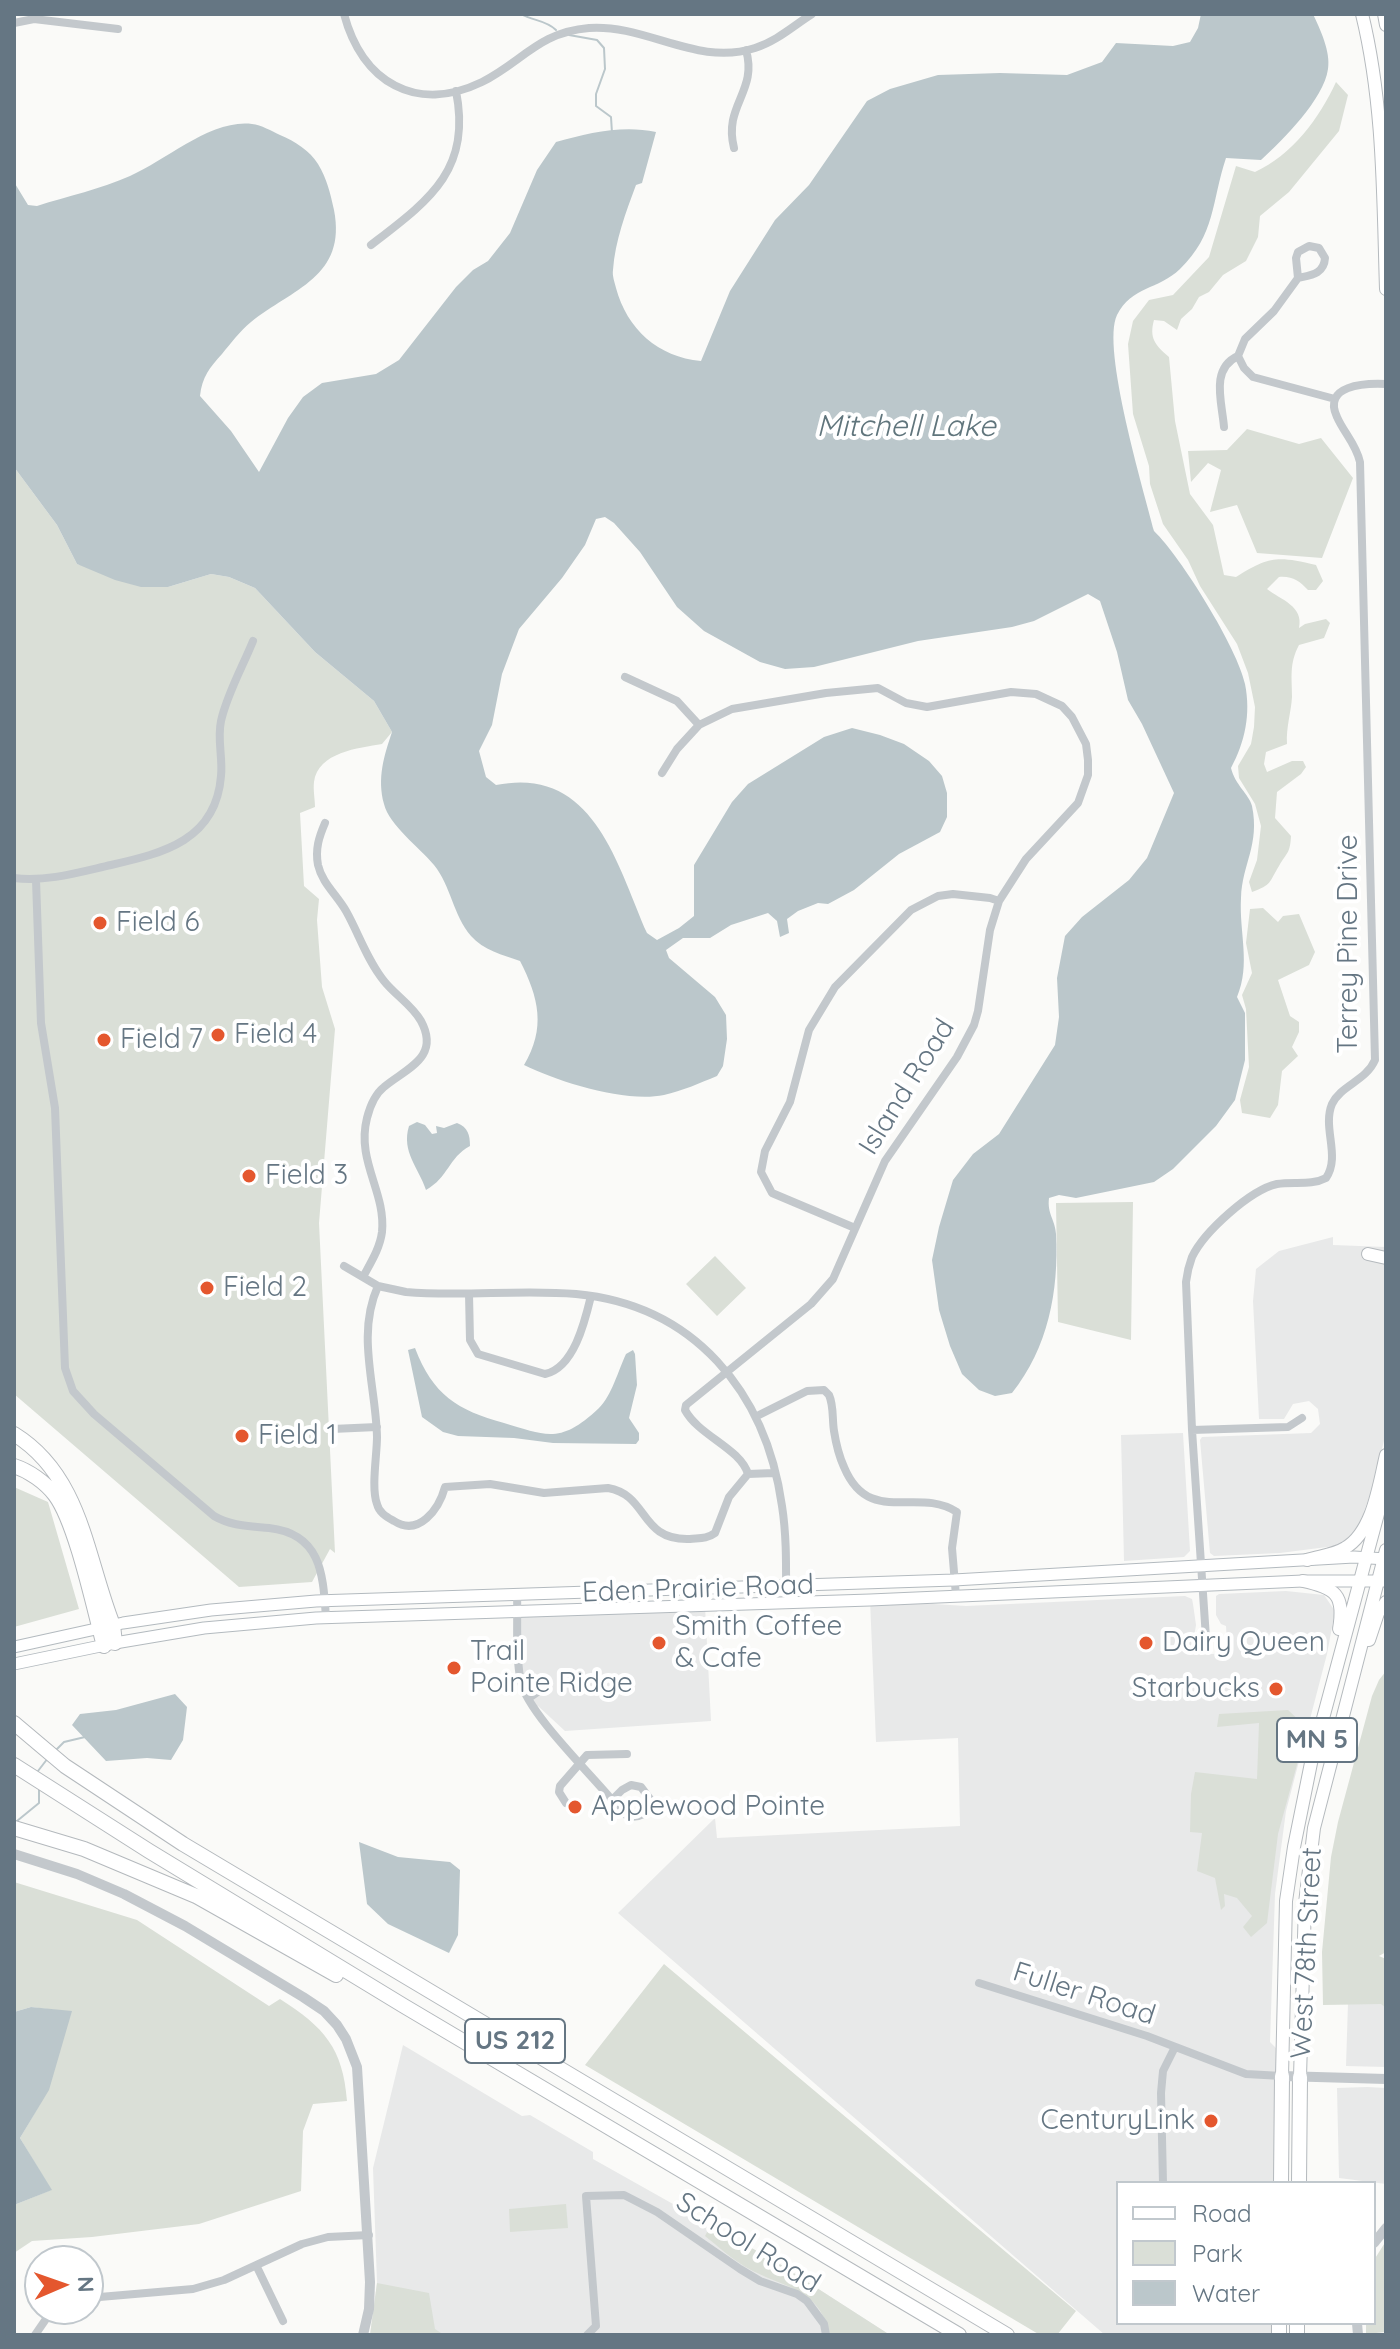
<!DOCTYPE html>
<style>
body{margin:0}
#map{position:relative;width:1400px;height:2349px;overflow:hidden;background:#fafaf8;font-family:Quicksand,sans-serif}
canvas{display:block}
.frame{position:absolute;inset:0;border:16px solid #657683;pointer-events:none}
.legend{position:absolute;left:1116px;top:2181px;width:260px;height:144px;box-sizing:border-box;background:#fff;border:2px solid #c1c8cd;margin:0;padding:10px 14px;list-style:none;font-size:24px;color:#657683}
.legend li{display:flex;align-items:center;gap:16px;height:40px}
.legend b{width:40px;border:2px solid #c1c8cd}
.north{position:absolute;left:24px;top:2245px;width:80px;height:80px;box-sizing:border-box;background:#fff;border:2px solid #c1c8cd;border-radius:50%;rotate:88deg;font-size:22px;font-weight:700;line-height:32px;text-align:center;color:#657683}
.north::after{content:'';display:block;margin:auto;width:28px;height:36px;background:#e4572e;clip-path:polygon(50% 0,100% 100%,50% 72%,0 100%)}
</style>
<div id="map">
<canvas width="1400" height="2349"></canvas>
<div class="frame"></div>
<ul class="legend">
<li><b style="height:10px;background:#fff"></b>Road</li>
<li><b style="height:22px;background:#dadfd7"></b>Park</li>
<li><b style="height:22px;background:#bbc7cb"></b>Water</li>
</ul>
<div class="north">N</div>
</div>
<script>
const ctx = document.querySelector('canvas').getContext('2d');
ctx.lineJoin = 'round';
function paint(path, color) { ctx.fillStyle = color; ctx.fill(path, 'evenodd'); }
function trace(path, color, width, dash) { ctx.strokeStyle = color; ctx.lineWidth = width; ctx.lineCap = dash ? 'butt' : 'round'; ctx.setLineDash(dash || []); ctx.stroke(path); }
function write(font, color, halo, rows, align = 'center') {
  ctx.font = font + ' Quicksand,sans-serif'; ctx.lineWidth = 8; ctx.setLineDash([]); ctx.textBaseline = 'middle'; ctx.strokeStyle = halo; ctx.fillStyle = color; for (const [text, x, y, turn = 0] of rows) {
    ctx.save(); ctx.translate(x, y); ctx.rotate((+turn || 0) * Math.PI / 180); ctx.textAlign = isNaN(turn) ? turn : align; if (halo) ctx.strokeText(text, 0, 0); ctx.fillText(text, 0, 0); ctx.restore();
  }
}
const built = new Path2D(`
 M1333,1237V1245L1386,1247V1433L1371,1492L1359,1525L1344,1541L1335,1546L1280,1553L1214,1556L1210,1553L1200,1440L1202,1437L1311,1433L1320,1424L1318,1409L1309,1401L1293,1404L1284,1419H1259L1253,1301L1256,1269L1279,1251Z
 M1183,1433L1190,1551L1184,1557L1124,1561L1121,1435Z
 M1286,1591L1324,1595L1335,1611L1327,1654L1286,1811L1275,1894L1270,2042L1283,2055L1281,2183H1118V2323H1279V2335H1105L618,1913L715,1818L717,1838L960,1826L958,1738L876,1742L870,1600L966,1606L1185,1596L1192,1599L1193,1604L1196,1625L1193,1643L1200,1655L1224,1653L1227,1642L1226,1626L1221,1624L1216,1615V1596L1219,1594Z
 M705,1606L711,1721L565,1731L538,1706L533,1710L524,1690L517,1612Z
 M1348,2003L1382,2004L1386,2008V2067L1346,2066Z
 M403,2045L522,2116L530,2115L593,2152V2159L778,2263L890,2335H370L377,2283L373,2168Z
 M1367,2087L1386,2088V2184L1339,2178L1337,2088Z`);
const green = new Path2D(`
 M1336,82L1348,95L1339,131L1289,192L1260,216L1258,237L1246,261L1223,275L1209,292L1199,297L1192,309L1181,319L1177,330L1164,321L1154,320C1149,338 1155,345 1169,357L1175,421L1190,494L1213,525L1224,575L1236,577C1270,556 1277,556 1316,565L1323,581L1316,590H1308C1299,581 1293,576 1279,577L1267,589C1281,600 1304,606 1299,628L1305,624L1326,619L1330,623L1324,638L1299,645C1289,664 1292,677 1292,697C1291,713 1286,727 1287,744L1266,752L1264,764L1267,772L1292,761H1303L1306,767L1301,774L1277,792L1275,818L1291,836C1290,854 1287,852 1279,866C1269,882 1272,885 1252,892L1249,882L1257,860L1261,826L1255,804L1239,778L1238,766L1251,744L1254,727L1255,707L1248,673L1237,644L1200,586L1188,560L1163,524L1150,484L1149,466L1133,414L1128,344L1133,321L1149,300L1173,295L1209,257L1236,166L1255,172C1292,155 1319,119 1336,82Z
 M1247,429L1299,444L1321,438L1353,478L1322,558L1257,553L1237,505L1210,512L1221,470L1208,463L1191,482L1188,451L1227,450Z
 M14,467L57,525L77,564L168,587L211,574L229,577L255,588L315,652L374,701L392,732L382,744C359,748 318,752 314,782C313,790 315,799 315,807L300,813L304,886L319,899L317,920L322,987L335,1029L319,1223L335,1553L330,1549L312,1582L239,1587L14,1394Z
 M1263,908L1278,922L1283,916L1299,914L1315,952L1309,965L1278,980L1290,1016L1299,1022V1032L1292,1047L1298,1056L1282,1071L1278,1105L1270,1118L1242,1113L1240,1100L1249,1067L1246,1009L1242,995L1252,973L1246,943L1250,909Z
 M1133,1202L1131,1340L1058,1322L1056,1203Z
 M715,1256L746,1288L717,1316L686,1284Z
 M14,1487L48,1502L79,1609L14,1627Z
 M1386,1671V1952L1379,1956L1386,1959V2008L1381,2004L1323,2005L1322,1952L1331,1857L1338,1822L1372,1696L1379,1680Z
 M1288,1710L1307,1728L1278,1834L1267,1923L1251,1937L1243,1927L1252,1916L1237,1898L1224,1894L1225,1906L1221,1910L1215,1878L1197,1871L1202,1833L1190,1832L1191,1794L1195,1772L1257,1779L1259,1723L1217,1727L1219,1714Z
 M14,1882L137,1920L269,2006L280,1999C324,2027 343,2048 347,2101L313,2104L303,2131L301,2191L199,2224L92,2237L32,2241L14,2253V2205L51,2190L20,2138L40,2104L71,2012L31,2007L14,2012Z
 M664,1964L1076,2311L1057,2335H1040L585,2065Z
 M566,2204L568,2228L510,2232L509,2209Z
 M711,2225L778,2263L890,2335H830C819,2288 787,2289 751,2270C734,2261 720,2248 705,2236Z
 M1386,2241V2332L1366,2334V2323H1374V2260Z
 M377,2283L429,2293L435,2329L444,2335H370Z`);
const water = new Path2D(`
 M1201,14H1313C1320,29 1331,52 1328,69C1324,99 1283,140 1261,160L1226,158C1211,203 1216,234 1180,269C1158,290 1132,286 1117,315C1101,348 1144,491 1154,531C1181,557 1238,649 1245,684C1251,714 1245,742 1231,768C1235,785 1249,794 1252,806C1260,845 1242,864 1241,898C1239,933 1251,964 1237,997L1245,1013V1060L1235,1100L1216,1126L1173,1169L1154,1182L1076,1198L1059,1195L1049,1198C1047,1214 1055,1219 1056,1234C1059,1291 1048,1348 1012,1393L995,1396L979,1390L962,1374L950,1346L939,1310L932,1260L939,1227L953,1180L973,1154L999,1134L1055,1045L1059,1017L1057,978L1065,936L1082,917L1129,880L1147,858L1174,793L1142,724L1128,700L1117,652L1100,601L1088,594L1034,621L1012,627L918,641L814,667L785,669L760,662L704,631L677,607L640,552L614,523L605,517L596,519L585,545L562,578L519,629L502,674L492,725L479,751L486,777L496,785C594,765 617,865 647,933L657,940L679,928L694,916V865L732,802L748,784L824,737L852,728L880,735L904,744L929,761L942,776L947,793V817L940,832L899,854L854,890L828,904L818,903L798,911L787,919L789,933L780,937L777,921L768,913L731,925L710,938H683L666,950L669,958L715,997L726,1015L727,1039L723,1066L717,1076C700,1083 682,1091 664,1095C625,1103 559,1082 524,1065C546,1028 539,998 520,961C503,955 483,950 471,936C453,915 451,886 434,865C420,848 389,825 384,804C377,778 384,756 392,732L374,701L315,652L255,588L229,577L211,574L168,587H141L115,580L77,564L57,525L14,467V182L28,205L37,206C68,196 101,189 130,176C167,160 211,119 252,124C261,125 272,131 280,135C295,141 310,151 318,164C327,179 330,192 334,210C347,277 292,289 251,322C240,331 231,343 222,354C210,367 202,377 200,396L231,431L259,472L288,418L303,397L322,383L376,374L399,360L456,287L473,270L488,261L510,233L537,170L556,142C589,133 622,125 656,132L642,183L636,185C626,212 615,241 613,270C612,276 615,283 616,288C627,329 658,357 701,361L730,291L775,220L809,185L867,101L890,89L938,75L1000,73L1067,75L1102,62L1116,43L1173,46L1190,42L1198,28Z
 M417,1122L425,1125L432,1134L437,1133L436,1126L444,1128L457,1123C468,1127 470,1135 470,1146C448,1158 449,1177 426,1190C419,1168 401,1152 409,1126Z
 M415,1348C433,1395 457,1410 504,1423C547,1436 561,1444 599,1408C612,1395 618,1371 626,1354L633,1350L635,1354L637,1385L629,1418L639,1433V1440L636,1444L553,1443L514,1438L458,1436L443,1432L422,1417L408,1350Z
 M175,1694L187,1707L183,1740L171,1760L147,1758L106,1761L72,1725L80,1714L116,1710Z
 M359,1842L398,1857L450,1862L460,1870L458,1935L449,1953L388,1924L367,1904Z
 M31,2007L72,2011L49,2090L20,2138L52,2190L14,2205V2012Z`);
const stream = new Path2D(`
 M521,14C533,21 546,20 556,30
 M569,35L597,40L604,48L605,69L596,94V106L611,117L612,133
 M55,1751L64,1742L85,1737
 M38,1771L48,1758
 M17,1821L39,1803V1790
 M14,1841V1845`);
const minor = new Path2D(`
 M344,14C362,82 416,114 482,82C522,62 539,32 589,28C647,24 697,67 755,48C777,41 793,26 812,14
 M14,23L34,19L118,29
 M734,148C723,105 758,92 746,50
 M371,245C428,201 472,171 456,91
 M1238,356L1244,368L1253,377L1335,399
 M1224,427C1222,402 1210,369 1238,356L1245,339L1274,311L1298,278C1311,275 1324,274 1325,258L1319,248L1309,246L1298,252L1296,258L1298,278
 M625,677L677,701L699,725
 M662,773L677,749L699,725L732,709L826,693L878,688L906,703L927,707L1011,692L1036,694L1062,706L1072,717L1086,744L1088,760V775L1078,803L1026,859L999,901L990,930L978,1011L974,1025L957,1057L885,1161L833,1279L811,1304L686,1405L685,1410C699,1436 740,1448 748,1474
 M325,823C319,837 315,849 318,865C322,883 337,895 346,911C359,934 367,960 384,981C395,995 412,1005 421,1021C441,1058 405,1069 384,1087C374,1095 370,1106 367,1118C356,1161 386,1192 382,1232C380,1248 371,1262 363,1277
 M14,878C47,882 80,872 111,865C164,853 216,840 221,776C223,758 217,739 221,721C227,694 243,666 253,641
 M36,880L41,1023L55,1108L65,1368L73,1391L94,1414L214,1516C231,1526 249,1526 269,1528C322,1534 323,1575 326,1618
 M855,1228L772,1193L761,1172L765,1151L790,1102L809,1030L835,987L911,910L938,896L953,894L990,898L999,901
 M344,1266L378,1286L406,1292C463,1297 520,1289 576,1294C694,1305 766,1392 782,1506C787,1538 786,1570 786,1603
 M378,1286C356,1335 376,1386 377,1437C377,1455 371,1488 377,1504C379,1513 387,1517 394,1521C419,1537 439,1509 445,1487L490,1484L544,1493L608,1488C649,1495 639,1541 690,1539C699,1538 707,1539 715,1533L729,1497L748,1474L774,1473
 M469,1294L470,1340L478,1354L545,1374C574,1368 585,1321 591,1296
 M757,1416L807,1391L824,1390L829,1395C834,1406 832,1419 834,1431C836,1444 839,1456 844,1467C869,1527 917,1486 957,1512L952,1548L956,1596
 M332,1429L377,1427
 M1192,1430L1288,1427L1302,1418
 M517,1594C518,1620 515,1656 521,1682C528,1713 589,1772 612,1800
 M1206,1638L1192,1430L1186,1282C1187,1273 1189,1265 1192,1257C1204,1232 1250,1190 1277,1184C1293,1181 1311,1186 1326,1178C1341,1156 1322,1128 1332,1104C1341,1085 1366,1081 1375,1060L1360,462C1356,444 1344,433 1337,417C1322,385 1365,383 1386,384
 M529,1698L542,1689
 M631,1785L641,1787L650,1799L644,1814C628,1822 621,1812 612,1800L622,1790Z
 M566,1803L559,1792L560,1786L587,1755L627,1754
 M979,1983L1147,2036L1246,2074L1282,2076
 M1163,2183L1161,2093L1163,2071L1175,2047
 M256,2265L283,2321
 M88,2298L193,2289L224,2280L302,2244L328,2237L369,2235
 M35,2335L46,2319L56,2309
 M587,2335L596,2326L586,2196L624,2195L657,2212L740,2269L760,2281L797,2294L807,2301L824,2324L826,2335`);
const tertiary = new Path2D(`
 M14,1854L77,1874L124,1894L185,1926L303,1997L324,2011L337,2025L346,2039L357,2067L370,2282L369,2309L363,2335
 M1282,2076L1386,2079
 M1374,2243L1386,2228
 M1357,2323L1358,2335`);
const secondary = new Path2D(`
 M14,1647L123,1623L211,1610L316,1601L954,1580L1354,1557L1386,1559
 M14,1664L115,1643L204,1628L316,1618L870,1600L1303,1581H1386`);
const primary = new Path2D(`
 M1362,14C1384,104 1383,197 1386,289
 M1384,14L1386,25
 M1368,1254L1386,1258
 M1307,1560C1319,1556 1334,1555 1345,1548C1373,1532 1379,1484 1386,1455
 M1303,1581C1335,1588 1345,1594 1339,1629
 M1369,1640L1378,1613L1386,1602
 M1282,2076L1286,1901L1294,1847L1311,1763L1386,1484
 M1300,2077L1305,1903L1314,1828L1386,1550`);
const motorway = new Path2D(`
 M14,1434C82,1476 86,1557 113,1625L115,1643
 M14,1466C29,1471 45,1482 55,1495C76,1523 94,1609 104,1646
 M14,1723L65,1766L183,1844L1007,2335
 M14,1765L149,1851L404,2006L959,2335
 M14,1828L84,1849L196,1896L336,1975
 M1281,2183L1282,2076
 M1299,2183L1300,2077
 M1279,2335V2323
 M1297,2335V2323`);
const markers = [
 [100,923,8,"#e4572e"],
 [218,1035,8,"#e4572e"],
 [104,1040,8,"#e4572e"],
 [249,1176,8,"#e4572e"],
 [207,1288,8,"#e4572e"],
 [242,1436,8,"#e4572e"],
 [659,1643,8,"#e4572e"],
 [1146,1643,8,"#e4572e"],
 [454,1668,8,"#e4572e"],
 [1276,1689,8,"#e4572e"],
 [575,1807,8,"#e4572e"],
 [1211,2121,8,"#e4572e"]
];
const shields = [
 [1317,1740,80],
 [515,2041,100]
];
const shieldNames = [
 ["MN 5",1317,1740],
 ["US 212",515,2041]
];
const poiNames = [
 ["Field 6",116,923],
 ["Field 4",234,1035],
 ["Field 7",120,1040],
 ["Field 3",265,1176],
 ["Field 2",223,1288],
 ["Field 1",258,1436],
 ["Smith Coffee",675,1627],
 ["& Cafe",675,1659],
 ["Dairy Queen",1162,1643],
 ["Trail",470,1652],
 ["Pointe Ridge",470,1684],
 ["Starbucks",1260,1689,"right"],
 ["Applewood Pointe",591,1807],
 ["CenturyLink",1195,2121,"right"]
];
const streetNames = [
 ["Terrey Pine Drive",1349,944,-90],
 ["Island Road",907,1087,-58],
 ["Eden Prairie Road",698,1589,-2],
 ["West 78th Street",1307,1953,-87],
 ["Fuller Road",1084,1994,18],
 ["School Road",748,2243,32]
];
const waterNames = [
 ["Mitchell Lake",906,427]
];
paint(built, '#e8e9e9');
paint(green, '#dadfd7');
paint(water, '#bbc7cb');
trace(stream, '#bbc7cb', 2);
trace(secondary, '#b3babf', 13);
trace(primary, '#b5babe', 14);
trace(motorway, '#b4b9bd', 16);
trace(minor, '#c3c8cc', 8);
trace(tertiary, '#c3c8cc', 10);
trace(secondary, '#fff', 11);
trace(primary, '#fff', 12);
trace(motorway, '#fff', 14);
for (const [x, y, r, color] of markers) { const dot = new Path2D(); dot.arc(x, y, r, 0, 2 * Math.PI); ctx.fillStyle = color; ctx.fill(dot); trace(dot, '#fff', 3); }
for (const [x, y, w] of shields) { const box = new Path2D(); box.roundRect(x - w / 2, y - 22, w, 44, 6); ctx.fillStyle = '#fff'; ctx.fill(box); trace(box, '#657683', 2); }
write('bold 26px', '#657683', null, shieldNames);
write('28px', '#657683', '#fff', poiNames, 'left');
write('28px', '#657683', '#fff', streetNames);
write('italic 30px', '#60757c', '#fff', waterNames);
</script>
